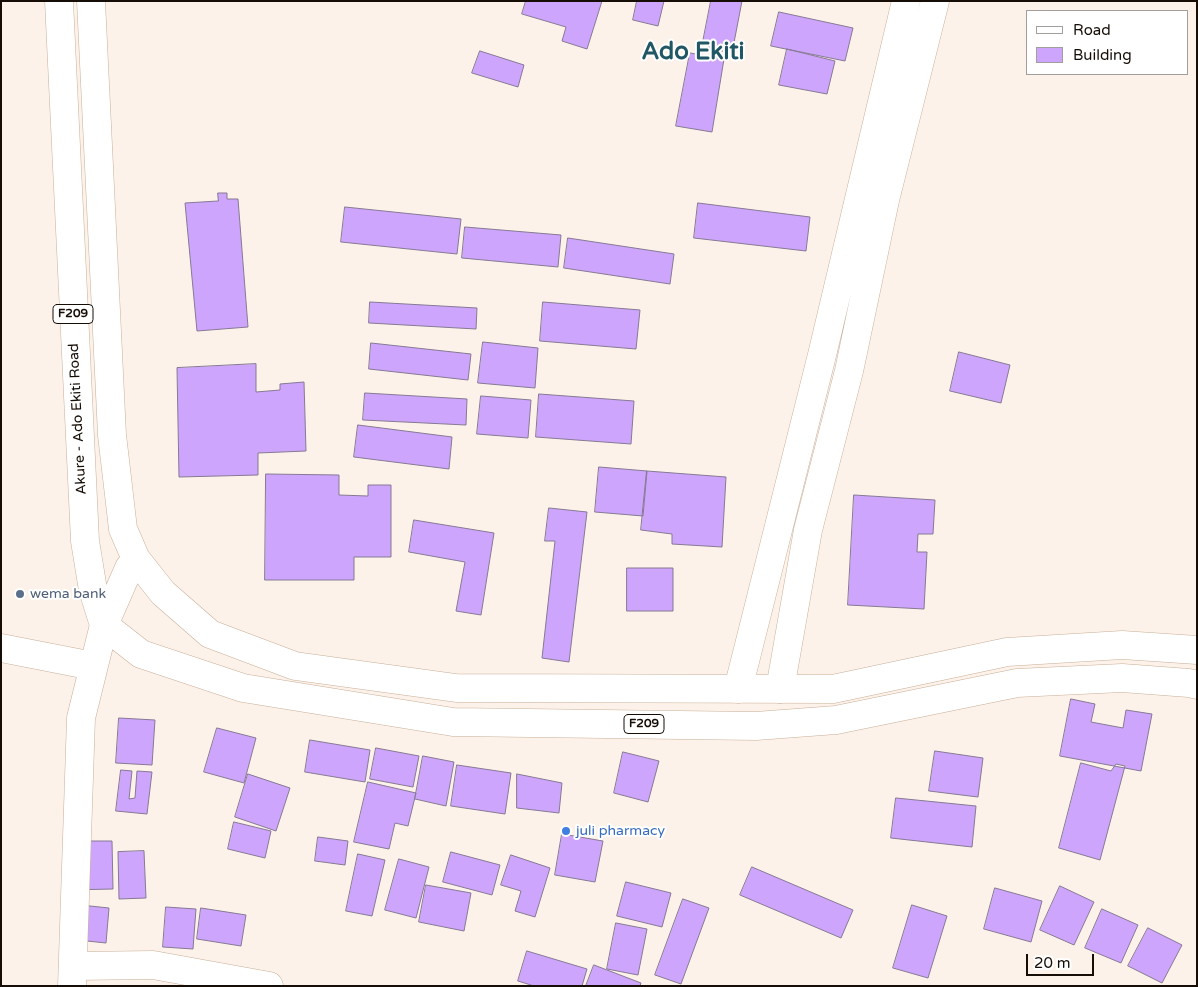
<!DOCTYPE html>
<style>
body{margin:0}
#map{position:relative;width:1198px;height:987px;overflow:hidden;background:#fdf2e9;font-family:"Varela Round",sans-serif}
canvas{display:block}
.frame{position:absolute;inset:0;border:2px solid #160d06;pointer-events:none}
.legend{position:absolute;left:1026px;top:10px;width:162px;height:65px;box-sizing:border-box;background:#fff;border:1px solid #a29e9b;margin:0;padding:6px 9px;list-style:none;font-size:15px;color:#160d06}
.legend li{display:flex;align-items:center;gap:10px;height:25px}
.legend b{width:25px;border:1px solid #a29e9b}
.scale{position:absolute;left:1026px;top:954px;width:68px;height:22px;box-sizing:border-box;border:2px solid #160d06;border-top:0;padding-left:6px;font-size:15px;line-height:18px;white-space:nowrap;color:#160d06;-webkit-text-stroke:4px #fff;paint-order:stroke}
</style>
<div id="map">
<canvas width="1198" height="987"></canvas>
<div class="frame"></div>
<ul class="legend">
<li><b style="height:6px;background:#fff"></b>Road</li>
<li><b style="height:14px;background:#cea5fc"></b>Building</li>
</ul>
<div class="scale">20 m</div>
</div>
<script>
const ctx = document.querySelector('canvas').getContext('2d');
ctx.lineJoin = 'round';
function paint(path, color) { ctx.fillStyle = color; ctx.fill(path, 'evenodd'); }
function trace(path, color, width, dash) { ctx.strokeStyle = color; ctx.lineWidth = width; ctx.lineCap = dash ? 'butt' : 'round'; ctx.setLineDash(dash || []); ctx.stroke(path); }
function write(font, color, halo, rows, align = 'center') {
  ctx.font = font + ' "Varela Round",sans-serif'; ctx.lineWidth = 4; ctx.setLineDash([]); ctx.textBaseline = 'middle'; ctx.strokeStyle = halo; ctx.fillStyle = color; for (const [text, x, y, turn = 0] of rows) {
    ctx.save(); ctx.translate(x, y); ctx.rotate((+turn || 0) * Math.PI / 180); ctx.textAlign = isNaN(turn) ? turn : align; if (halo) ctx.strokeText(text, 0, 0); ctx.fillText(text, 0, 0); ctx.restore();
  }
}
const building = new Path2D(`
 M526,1H602L587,49L562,41L566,27L522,14Z
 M637,1H664L658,26L633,20Z
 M711,1H742L732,53L702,47Z
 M779,12L853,28L845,61L771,46Z
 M787,49L835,61L827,94L779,85Z
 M480,51L524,65L518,87L472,73Z
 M690,53L724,59L712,132L676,126Z
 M218,193H227V199H238L248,327L197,331L185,203L218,201Z
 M698,203L810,217L806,251L694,238Z
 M345,207L461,219L457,254L341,242Z
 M465,227L561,235L558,267L462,258Z
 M568,238L674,254L670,284L564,268Z
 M370,302L477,308L476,329L369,323Z
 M543,302L640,310L636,349L540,341Z
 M483,342L538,348L535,388L478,383Z
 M371,343L471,354L468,380L369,369Z
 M959,352L1010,365L1001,403L950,391Z
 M256,364V392L280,390V384L304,382L306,451L258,453V475L179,477L177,368Z
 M365,393L467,399L466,425L363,420Z
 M539,394L634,401L631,444L536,437Z
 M481,396L531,400L528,438L477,434Z
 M358,425L452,437L449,469L354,457Z
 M599,467L647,471L643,516L595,512Z
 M647,471L726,477L722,547L672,544V534L641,530Z
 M266,474L339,475V495L368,496V485H391V557H354V580H265Z
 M854,495L935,500L933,534H918L917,552H927L924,609L848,605Z
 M549,508L587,512L569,662L542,658L555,541H545Z
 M414,520L494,533L481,615L456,611L465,562L409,552Z
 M627,568H673V611H627Z
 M1071,699L1095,704L1091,722L1123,728L1126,710L1152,714L1141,771L1060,756Z
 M119,718L155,720L152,765L116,763Z
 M217,728L256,738L244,783L204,772Z
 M310,740L370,750L365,782L305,772Z
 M376,748L419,756L413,787L370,779Z
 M935,751L983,758L978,797L929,791Z
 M623,752L659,761L648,802L614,793Z
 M423,756L454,762L446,806L415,799Z
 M1081,763L1111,771L1116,764L1125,766L1100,860L1059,848Z
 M457,765L511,773L505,814L451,806Z
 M121,770L132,771L129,799L135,798L137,771L152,772L147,814L116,811Z
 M248,774L290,788L276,831L235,817Z
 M517,774L562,783L559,813L517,808Z
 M368,782L416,793L408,826L395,823L389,849L354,842Z
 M896,798L976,806L972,847L891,838Z
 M234,822L271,831L265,858L228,849Z
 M562,834L603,841L595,882L555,875Z
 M318,837L348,841L345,865L315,861Z
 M66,841H112L113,889L67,890Z
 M144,851L146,898L119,899L118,852Z
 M451,852L500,865L492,895L443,882Z
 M358,854L385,860L372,916L346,911Z
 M511,855L550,868L535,917L515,911L521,891L501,885Z
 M399,859L429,867L416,918L385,910Z
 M752,867L853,910L841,938L740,895Z
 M626,882L671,893L662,927L617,916Z
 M426,885L471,893L464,931L419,922Z
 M1060,886L1094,902L1074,945L1040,930Z
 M995,888L1042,901L1031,942L984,929Z
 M683,899L709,908L681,984L655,975Z
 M71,904L109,908L106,943L68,939Z
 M912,905L947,916L928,978L893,968Z
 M166,907L196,909L193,949L163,947Z
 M201,908L246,915L241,946L197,939Z
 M1102,909L1138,925L1121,963L1085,948Z
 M616,923L647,929L638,975L607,969Z
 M1148,928L1182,945L1162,983L1128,966Z
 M527,951L587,969L582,986H534L518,981Z
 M594,965L641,983L640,986H586Z`);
const minor = new Path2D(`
 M1,648L93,666
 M738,689L822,355L906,1
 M780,689L808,530L849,371L885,200L935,1
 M73,966L153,965L269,986`);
const major = new Path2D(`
 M59,1L85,541L93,590L104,625
 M91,1L112,435L123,529L136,559L163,593L210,634L295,666L456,688L833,689L1007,652L1122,645L1197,650
 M104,625L141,654L243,688L453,722L756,726L836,720L1017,683L1122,678L1189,683L1197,685
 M72,986L81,718L104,625L129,568L136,559`);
const markers = [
 [20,594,5,"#5c6f8a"],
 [566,831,5,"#3f7fe0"]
];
const shields = [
 [73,314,40],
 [644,724,40]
];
const shieldNames = [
 ["F209",73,314],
 ["F209",644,724]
];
const streetNames = [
 ["Akure - Ado Ekiti Road",78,419,-93]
];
const serviceNames = [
 ["wema bank",30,594]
];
const shopNames = [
 ["juli pharmacy",576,831]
];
const townNames = [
 ["Ado Ekiti",693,53]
];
paint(building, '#cea5fc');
trace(building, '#857994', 1);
trace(minor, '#c8af99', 29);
trace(major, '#c8af99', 29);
trace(minor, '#fff', 28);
trace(major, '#fff', 28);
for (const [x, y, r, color] of markers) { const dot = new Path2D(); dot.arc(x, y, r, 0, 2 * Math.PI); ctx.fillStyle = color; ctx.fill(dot); trace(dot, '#fff', 2); }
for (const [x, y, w] of shields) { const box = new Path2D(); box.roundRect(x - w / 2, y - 9.5, w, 19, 4); ctx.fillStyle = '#fff'; ctx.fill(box); trace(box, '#160d06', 1); }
write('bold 12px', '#160d06', null, shieldNames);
write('14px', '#160d06', '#fff', streetNames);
write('14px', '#4e5e75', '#fff', serviceNames, 'left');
write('14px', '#366cbe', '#fff', shopNames, 'left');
write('bold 24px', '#215764', '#fff', townNames);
</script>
